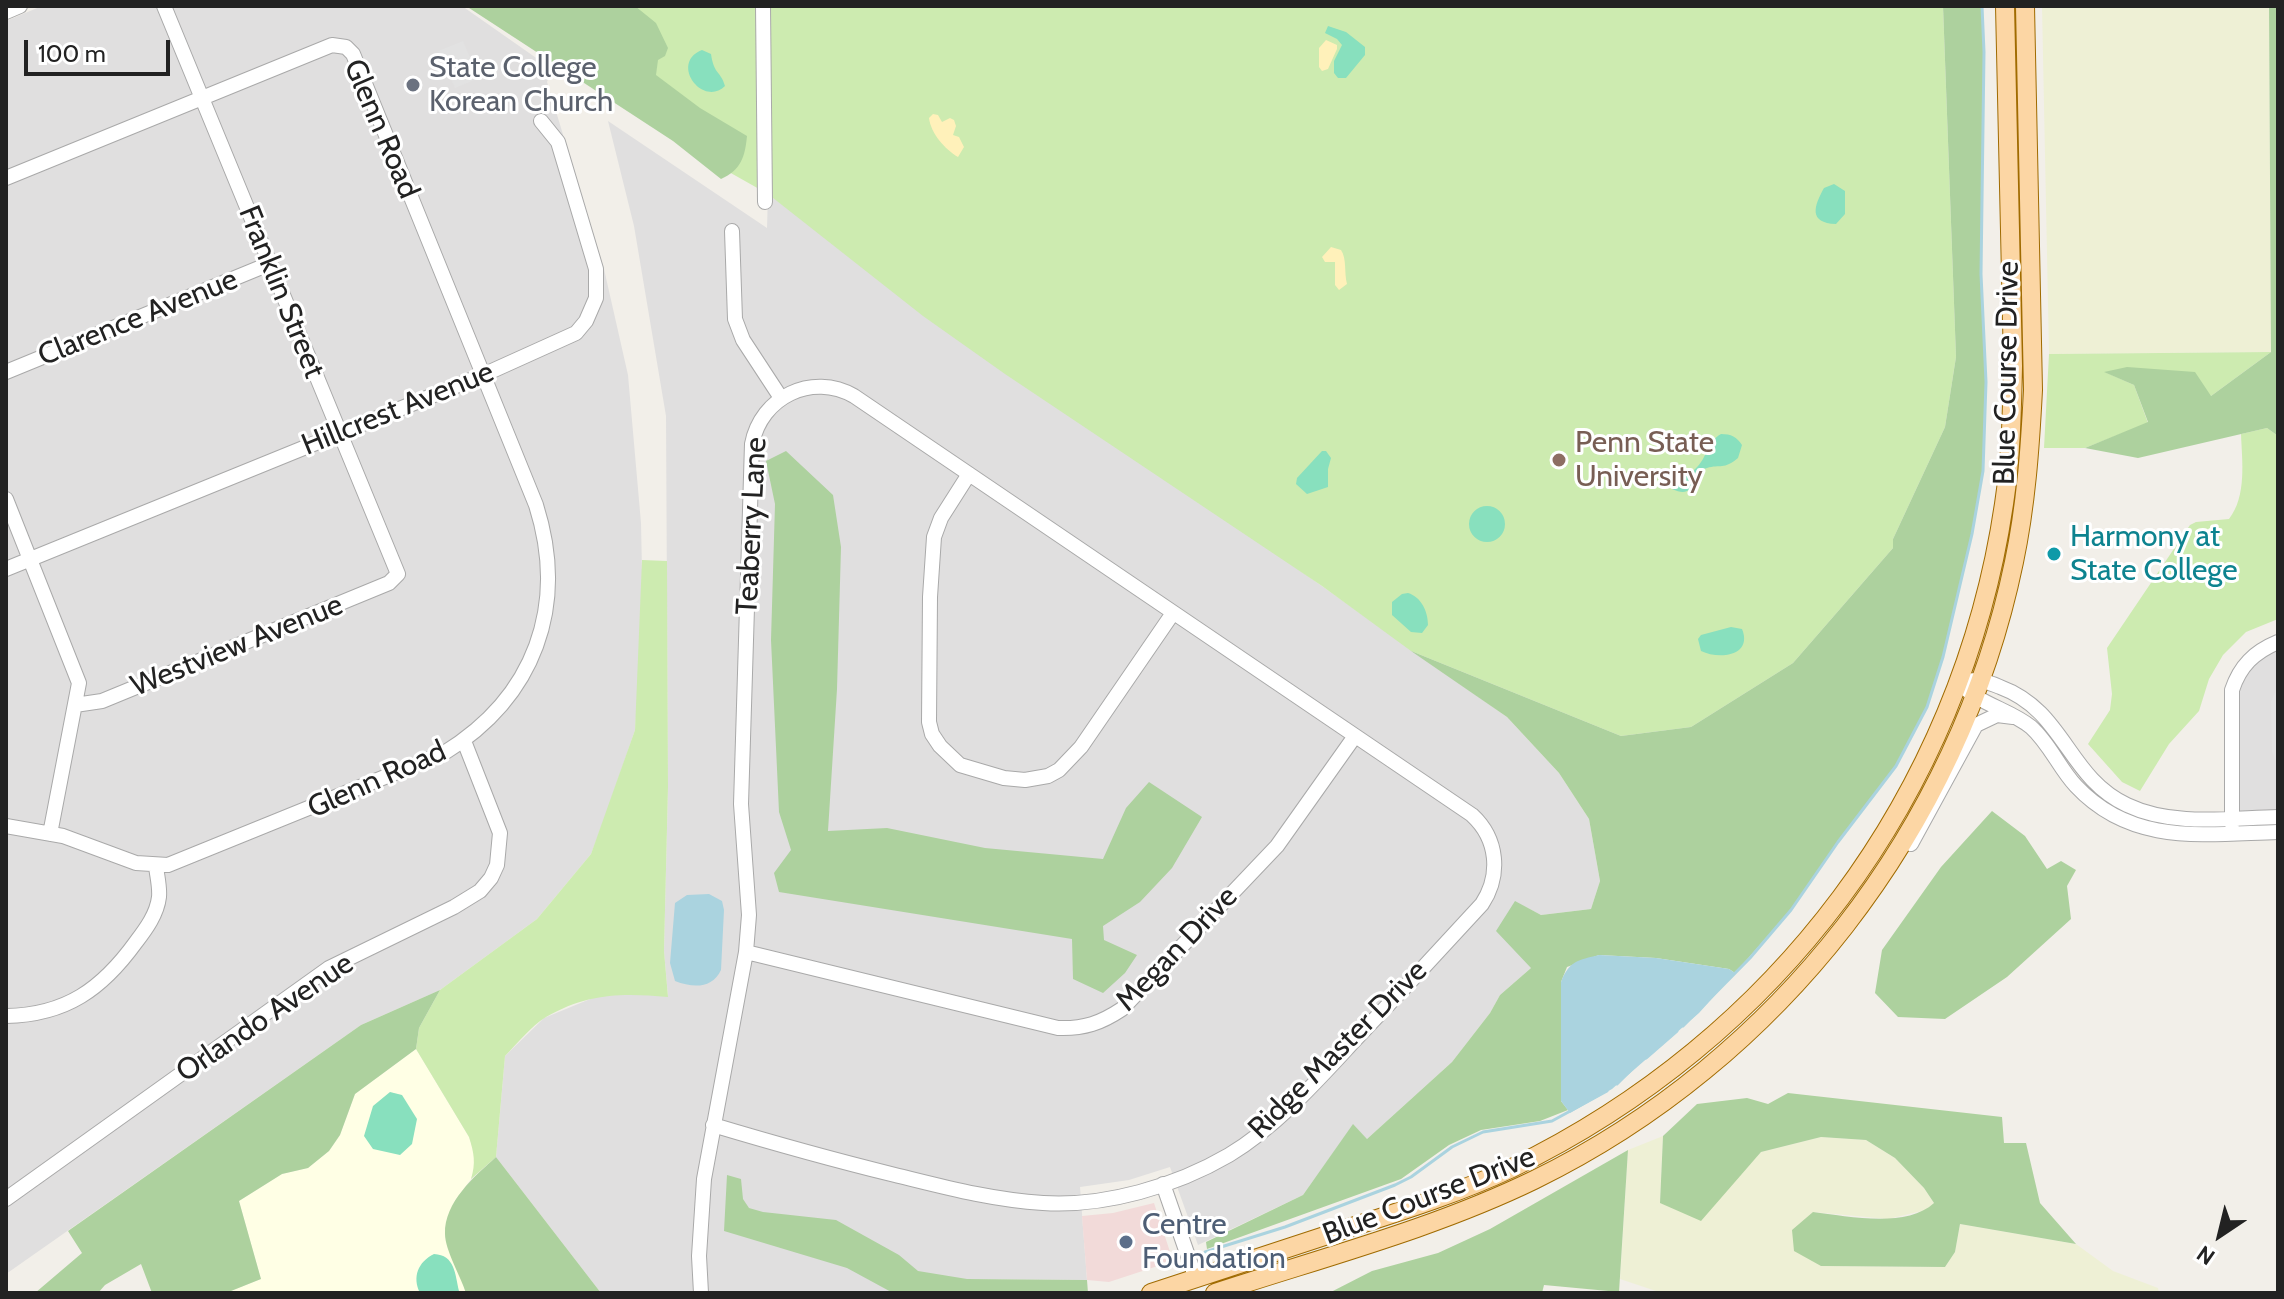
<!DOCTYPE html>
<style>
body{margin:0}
#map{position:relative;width:2284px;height:1299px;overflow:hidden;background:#f2efe9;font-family:Cabin,sans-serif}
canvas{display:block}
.frame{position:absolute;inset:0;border:8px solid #222;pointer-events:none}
.north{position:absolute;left:2180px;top:1195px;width:80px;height:80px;-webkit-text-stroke:6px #fff;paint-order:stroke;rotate:215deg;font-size:22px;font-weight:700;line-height:32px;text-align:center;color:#222}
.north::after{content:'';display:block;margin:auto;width:28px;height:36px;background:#222;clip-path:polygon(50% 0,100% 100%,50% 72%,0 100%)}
.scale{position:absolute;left:24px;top:40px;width:146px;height:36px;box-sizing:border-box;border:4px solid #222;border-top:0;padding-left:10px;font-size:24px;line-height:28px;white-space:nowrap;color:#222;-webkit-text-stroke:6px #fff;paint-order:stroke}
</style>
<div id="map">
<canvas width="2284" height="1299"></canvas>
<div class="frame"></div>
<div class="north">N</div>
<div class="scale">100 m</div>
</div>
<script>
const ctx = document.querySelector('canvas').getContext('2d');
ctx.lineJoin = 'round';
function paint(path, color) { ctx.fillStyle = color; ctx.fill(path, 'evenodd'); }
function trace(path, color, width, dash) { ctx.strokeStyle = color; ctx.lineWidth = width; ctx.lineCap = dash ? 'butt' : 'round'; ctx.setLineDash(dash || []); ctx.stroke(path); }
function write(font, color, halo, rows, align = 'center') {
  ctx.font = font + ' Cabin,sans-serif'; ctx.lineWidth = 6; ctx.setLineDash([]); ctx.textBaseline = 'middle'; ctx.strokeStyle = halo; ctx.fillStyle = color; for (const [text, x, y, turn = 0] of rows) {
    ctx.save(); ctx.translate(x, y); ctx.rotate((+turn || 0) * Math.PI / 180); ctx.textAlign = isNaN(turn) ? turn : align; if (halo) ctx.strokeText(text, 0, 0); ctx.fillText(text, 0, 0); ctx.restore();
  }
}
const residential = new Path2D(`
 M42,6H462L552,69L547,82L604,269L628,375L641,523L643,618L635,730L604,820L591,854L537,919L440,990L361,1025L6,1274V21Z
 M608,121L767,228L768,194L1507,717L1559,773L1589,819L1600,881L1591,909L1541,915L1515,902L1531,968L1500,995L1490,1013L1452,1062L1367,1139L1353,1125L1303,1195L1198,1245L1170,1167L1129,1180L1080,1187L1087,1280L968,1279L950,1293H601L496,1157L505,1056L544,1018L600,995L625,993L668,996L664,951L668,787L666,416L634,226Z
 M2278,642V817L2232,818L2236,677Z`);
const commercial = new Path2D(`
 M1154,1203L1173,1261L1109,1282L1087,1280L1082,1216L1113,1213Z`);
const education = new Path2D(`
 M416,1049L469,1137L474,1152L475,1166L471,1179L456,1199L445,1234L466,1293H226L261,1279L239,1201L282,1174L308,1168L329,1151L340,1135L355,1094Z`);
const farmland = new Path2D(`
 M2042,6H2269L2271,352L2049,354Z
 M1663,1136L1660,1202L1733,1182L1761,1152L1821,1137L1866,1140L1895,1158L1924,1188L1934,1203L1926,1210L1888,1219L1813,1212L1821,1266L1945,1267L1955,1252L1960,1224L2076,1244L2113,1271L2158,1288L2159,1293H1662L1620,1279L1628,1150Z`);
const grass = new Path2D(`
 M520,6H1943L1956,357L1945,427L1893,539V548L1793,663L1691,727L1621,736L1411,651L1322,586L1005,374L923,316L768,194L674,141Z
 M2271,352L2211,396L2105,372L2134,385L2148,423L2085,448H2044L2049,354Z
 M2267,428L2278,436V619L2246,632L2223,655L2209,679L2199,711L2169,744L2140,791L2122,782L2088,744L2110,710L2112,694L2107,648L2190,525L2196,522L2229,519C2247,496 2242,461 2241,434Z
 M642,560L667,561L668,787L664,951L668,997C622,993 588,993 546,1017C531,1026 517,1044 505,1056L496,1157L471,1179C476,1163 474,1153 469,1137L416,1049L419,1028L440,990L537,919L591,854L635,730Z`);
const forest = new Path2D(`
 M466,6H635L656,23L668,48L665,56L658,60L656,75L700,108L747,136C745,157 741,170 721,179L673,141Z
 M1943,6H1982L1984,52L1981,274L1986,382L1983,471L1972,534L1943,657L1927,707L1896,766L1838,842L1791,910L1735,973L1729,969L1656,958L1599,955L1567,967L1561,982V1101L1568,1110L1540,1121L1481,1130L1449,1145L1401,1179L1207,1249L1206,1242L1303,1195L1353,1124L1367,1139L1452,1062L1490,1013L1500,995L1531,968L1496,931L1515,901L1541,915L1591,909L1600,881L1589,819L1559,773L1507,717L1411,651L1621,736L1691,727L1793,663L1893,548V539L1945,427L1956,357Z
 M2269,6H2278V436L2267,428L2138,458L2085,448L2148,422L2134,385L2104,372L2127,367L2195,372L2211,396L2271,352Z
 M786,451L833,495L841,547L837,689L828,831L887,828L985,848L1103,859L1126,808L1149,782L1202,817L1172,868L1140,902L1103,926L1104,940L1137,955L1125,973L1103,993L1073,979L1072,939L779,892L774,873L791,850L779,812L771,640L775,504L766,461Z
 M1992,811L2025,836L2047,869L2061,861L2076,870L2067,886L2071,919L2007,977L1945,1019L1898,1017L1875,993L1882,950L1941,867Z
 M440,990L419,1028L416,1049L355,1094L340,1135L329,1151L308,1168L282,1174L239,1201L261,1279L226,1293H152L141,1264L105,1285L98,1293H35L82,1253L68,1231L361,1025Z
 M1788,1093L2002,1117L2004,1143H2026L2040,1203L2076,1244L1960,1224L1955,1252L1945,1267L1821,1266L1794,1251L1792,1230L1813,1212C1847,1216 1906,1229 1934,1203L1924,1188L1895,1158L1866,1140L1821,1137L1761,1152L1701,1221L1660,1203L1663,1136L1697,1104L1747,1098L1768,1104Z
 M1628,1150L1619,1292L1544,1285L1542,1293H1329L1372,1271L1438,1253L1490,1229Z
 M496,1157L601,1293H466C461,1277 445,1250 445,1234C444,1202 475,1176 496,1157Z
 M727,1175L741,1179L743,1199L749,1208L763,1212L836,1220L899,1255L918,1271L967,1279L1087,1280L1088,1293H893L847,1268L724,1231Z`);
const sand = new Path2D(`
 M1326,40L1337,45V49L1328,69L1322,71L1319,67V48Z
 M933,114L938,115L942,122L950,118L954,120L956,126L953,135L959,137L964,147L958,157C945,149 931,134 929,118Z
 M1331,247L1341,250C1347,259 1344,273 1347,284L1339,290L1335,285V262H1325L1322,257Z`);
const pitch = new Path2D(`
 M1328,26L1346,32L1365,47V55L1346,78H1338L1334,73V61L1342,45L1337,39L1325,33Z
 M702,50L711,54C714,75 721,71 725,86C703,108 669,63 702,50Z
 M1834,184L1845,191V214L1836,224C1808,223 1814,206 1824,188Z
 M1721,434C1731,434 1737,437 1742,445L1738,458C1724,470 1720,464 1707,468C1691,472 1698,501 1672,489V486C1679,477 1691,475 1698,466C1708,455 1707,442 1721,434Z
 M1322,451H1326L1331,458L1328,469V487L1307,494L1296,484L1297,478Z
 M1469 524a18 18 0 1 1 36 0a18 18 0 1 1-36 0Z
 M1408,593C1421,597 1428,611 1428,625L1422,633L1411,632L1392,615V602L1402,594Z
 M1731,627L1742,629C1753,656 1719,660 1701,651L1698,639L1701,635Z
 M390,1092L402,1095L417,1119L412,1144L400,1155L373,1149L364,1136L373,1106Z
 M434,1254C455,1255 455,1274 459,1291L420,1293C412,1277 418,1262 434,1254Z`);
const parking = new Path2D(`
 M463,41L479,78L455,88L438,51Z
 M2278,685V767L2272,752L2271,702Z`);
const water = new Path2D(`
 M709,894L722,901L724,910L721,970C712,989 693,988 675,981L670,963L675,903L687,895Z
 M1599,955L1656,958L1729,969L1735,973L1699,1013L1612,1089L1570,1113L1561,1101V982C1569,961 1578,960 1599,955Z`);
const stream = new Path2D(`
 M1683,1026L1750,958L1791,910L1838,842L1896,766L1927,707L1943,657L1972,534L1983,471L1986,382L1981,274L1984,52L1982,6
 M1646,1058L1677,1031
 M1617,1084L1631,1070
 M1205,1252L1285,1227L1395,1185L1411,1177L1452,1147L1483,1132L1552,1121L1607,1091`);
const minor = new Path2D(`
 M763,6L765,202
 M6,12L20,6
 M6,178L332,45L346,47L353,54L536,505C568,606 535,697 444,753L168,865L136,863L63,836L6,826
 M732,231L735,319L743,340L781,398
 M6,372L269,264
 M969,474L941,518L934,537L930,597L929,722L932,734L940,746L960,765L1004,778L1025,780L1048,776L1059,770L1081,747L1173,613
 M6,499L79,683L50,834
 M6,569L483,375L576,333L586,321L596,298V269L558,142L541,121
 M75,705L102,701L389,583L398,574L164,6
 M2278,817C2229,818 2173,827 2127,805C2067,777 2065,711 2000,687C1986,681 1975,678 1959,682C1977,704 2009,709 2031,727C2050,744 2059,768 2076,786C2132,846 2204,834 2278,832
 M2232,824V690C2240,666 2254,652 2278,642
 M1911,844L1976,725L1997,715L2013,717
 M746,952L1058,1028C1084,1029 1101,1023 1122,1009L1277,846L1355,736
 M6,1016C66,1015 102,989 136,942C146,929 157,914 159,897C160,887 157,876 156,866
 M1163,1184L1196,1279
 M6,1199L329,968L454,907L480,891L491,878L497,865L500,833L464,741
 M701,1293L699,1256L704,1179L746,952L749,915L741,804L752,444C761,397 812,372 854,396L1472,815C1498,839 1501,875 1482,904C1440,950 1397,996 1354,1041C1316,1082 1277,1126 1229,1155C1176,1186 1105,1207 1043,1203C992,1200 944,1187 895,1175C834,1160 773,1143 713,1125`);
const major = new Path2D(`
 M1151,1293C1219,1271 1287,1249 1355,1226C1408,1209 1461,1192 1512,1168C1776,1040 1961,796 2004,504C2011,458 2012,412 2013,366L2005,6
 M1215,1293C1321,1258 1433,1229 1534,1180C1778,1061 1959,828 2014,562C2026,505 2030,448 2033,390L2025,6`);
const markers = [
 [413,85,8,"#6b7280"],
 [1559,460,8,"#8d6e63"],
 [2054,554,8,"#0f9aa8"],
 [1126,1242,8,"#5c6f8a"]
];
const worshipNames = [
 ["State College",429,68],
 ["Korean Church",429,102]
];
const streetNames = [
 ["Glenn Road",381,129,67],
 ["Franklin Street",281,292,68],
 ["Clarence Avenue",138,318,-22],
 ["Blue Course Drive",2007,373,-89],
 ["Hillcrest Avenue",398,409,-22],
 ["Teaberry Lane",752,526,-87],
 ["Westview Avenue",237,646,-22],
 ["Glenn Road",377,780,-24],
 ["Megan Drive",1177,949,-46],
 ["Orlando Avenue",265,1018,-34],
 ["Ridge Master Drive",1338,1050,-45],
 ["Blue Course Drive",1429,1196,-21]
];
const educationNames = [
 ["Penn State",1575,443],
 ["University",1575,477]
];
const cultureNames = [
 ["Harmony at",2070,537],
 ["State College",2070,571]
];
const serviceNames = [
 ["Centre",1142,1225],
 ["Foundation",1142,1259]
];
paint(residential, '#e0dfdf');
paint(commercial, '#f2dad9');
paint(education, '#ffffe5');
paint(farmland, '#eef0d5');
paint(grass, '#cdebb0');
paint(forest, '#add19e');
paint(sand, '#fff1ba');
paint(pitch, '#88e0be');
paint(parking, '#e2e2e2');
paint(water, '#aad3df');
trace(stream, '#aad3df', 3);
trace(minor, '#a9a9a9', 16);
trace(major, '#a06b00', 20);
trace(minor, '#fff', 14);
trace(major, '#fcd6a4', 18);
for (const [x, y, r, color] of markers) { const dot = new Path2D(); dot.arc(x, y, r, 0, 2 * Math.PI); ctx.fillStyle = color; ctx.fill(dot); trace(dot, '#fff', 3); }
write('30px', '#5b616d', '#fff', worshipNames, 'left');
write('30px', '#222', '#fff', streetNames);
write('30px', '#785e54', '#fff', educationNames, 'left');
write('30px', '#0d838f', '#fff', cultureNames, 'left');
write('30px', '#4e5e75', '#fff', serviceNames, 'left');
</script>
